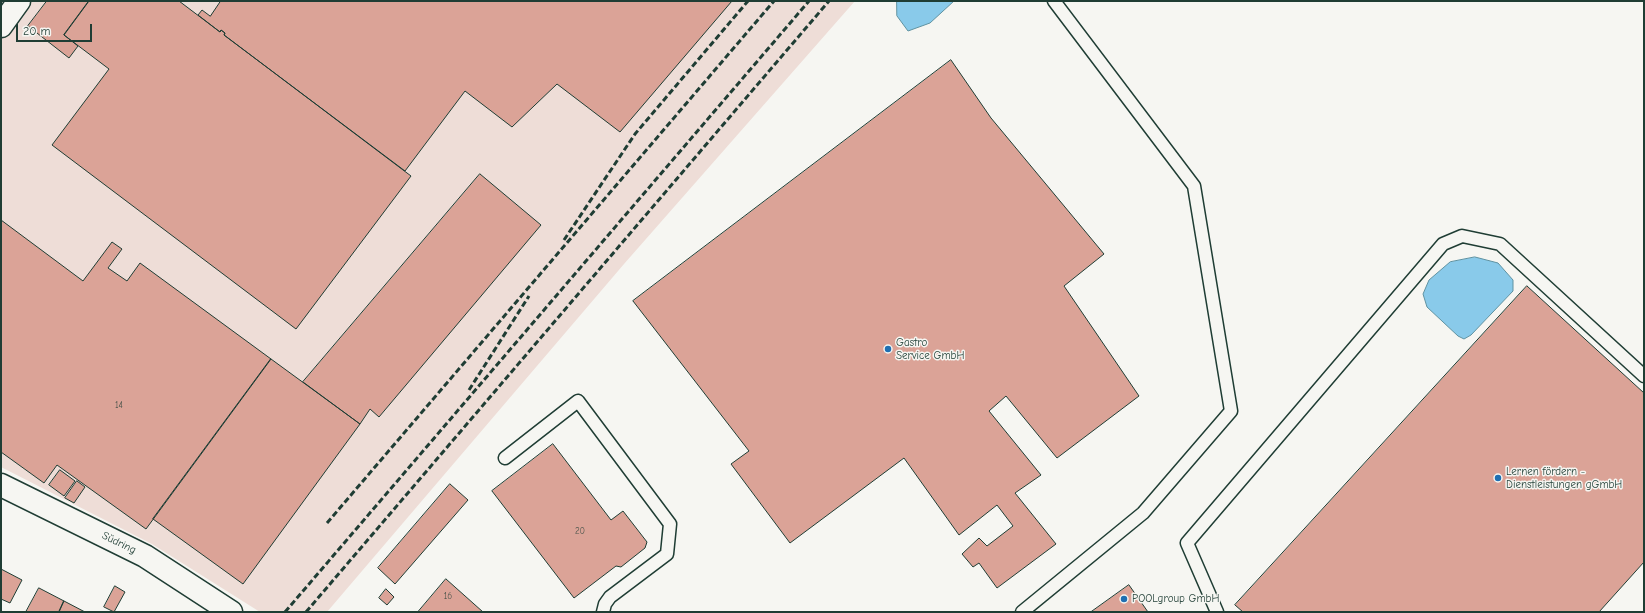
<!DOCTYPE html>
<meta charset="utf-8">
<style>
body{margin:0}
#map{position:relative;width:1645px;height:613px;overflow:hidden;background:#f6f6f2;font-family:"Comic Neue",sans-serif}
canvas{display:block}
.frame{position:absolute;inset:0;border:2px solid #1f3d34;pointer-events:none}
.scale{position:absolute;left:16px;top:24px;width:76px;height:18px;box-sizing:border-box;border:2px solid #1f3d34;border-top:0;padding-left:5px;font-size:12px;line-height:14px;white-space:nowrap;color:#1f3d34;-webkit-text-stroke:3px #f6f6f2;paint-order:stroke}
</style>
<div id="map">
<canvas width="1645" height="613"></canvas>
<div class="frame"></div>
<div class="scale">20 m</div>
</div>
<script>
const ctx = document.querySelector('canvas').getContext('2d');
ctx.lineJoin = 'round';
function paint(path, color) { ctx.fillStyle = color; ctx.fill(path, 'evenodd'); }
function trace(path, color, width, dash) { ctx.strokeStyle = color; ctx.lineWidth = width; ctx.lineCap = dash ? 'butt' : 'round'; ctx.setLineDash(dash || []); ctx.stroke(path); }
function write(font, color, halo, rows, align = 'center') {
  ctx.font = font + ' "Comic Neue",sans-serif'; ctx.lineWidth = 3; ctx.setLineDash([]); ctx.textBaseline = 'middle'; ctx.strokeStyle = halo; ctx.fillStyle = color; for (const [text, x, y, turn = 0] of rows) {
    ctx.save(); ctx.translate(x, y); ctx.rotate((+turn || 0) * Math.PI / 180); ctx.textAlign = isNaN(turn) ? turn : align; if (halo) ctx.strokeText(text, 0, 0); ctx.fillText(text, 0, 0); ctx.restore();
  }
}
const built = new Path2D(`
 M1,1H855L624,264L327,612H260L152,544L1,467Z`);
const water = new Path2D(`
 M897,1H954L930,23L908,31L897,16Z
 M1475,257L1498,263L1513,280V291L1471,335L1464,339L1458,336L1427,307L1423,294L1429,280L1450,262Z`);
const building = new Path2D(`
 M47,1H89L64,35L78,46L69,58L28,26Z
 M89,1H179L220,32L221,30L225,33L224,35L411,176L296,329L52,145L109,69L64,35Z
 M221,1H732L620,132L557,84L512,127L465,91L405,171L224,35L225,33L221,30L220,32L198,15L202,10L210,16Z
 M951,60L991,118L1104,254L1064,286L1139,396L1057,458L1006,396L989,411L1041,475L1015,493L1056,544L997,588L979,563L973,567L962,554L979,538L987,546L1013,526L997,505L959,535L904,458L790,543L731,464L749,451L633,301Z
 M480,174L541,225L379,417L370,409L360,424L303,382Z
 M1,220L83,281L112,242L122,249L108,268L127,281L140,263L271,359L146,529L57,465L44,483L1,452Z
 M1527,286L1644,393V562L1599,612H1243L1235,605Z
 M271,359L360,424L243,584L153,519Z
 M553,444L611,520L623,511L647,542L645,548L621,567L616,566L574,598L492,491Z
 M60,470L75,481L64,496L49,485Z
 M77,481L85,487L74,503L65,498Z
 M450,484L468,500L395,584L378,568Z
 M1,569L22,580L10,603L1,599Z
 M446,579L483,612H418Z
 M1129,585L1148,612H1091Z
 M115,586L125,592L114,612L104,607Z
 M39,588L64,601L59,612H26Z
 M386,589L394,597L387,605L379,598Z
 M64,601L85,612H59Z`);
const lane = new Path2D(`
 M505,458L578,401L670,524L667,554L610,597L605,604L603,612
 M1022,612L1143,513L1231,411L1194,186L1054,1
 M1217,612L1187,543L1443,244L1462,236L1500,244L1644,376`);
const street = new Path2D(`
 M1,26L19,1
 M1,485L145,556L231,612`);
const rail = new Path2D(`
 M564,240L635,134L748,1
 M469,390L529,296
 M327,523L774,1
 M285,612L809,1
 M306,612L829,1`);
const markers = [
 [888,349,4,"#1f6fb2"],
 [1498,478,4,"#1f6fb2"],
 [1124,599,4,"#1f6fb2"]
];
const numberNames = [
 ["14",119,405],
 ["20",580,531],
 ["16",448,596]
];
const poiNames = [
 ["Gastro",896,343],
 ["Service GmbH",896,356],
 ["Lernen fördern -",1506,472],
 ["Dienstleistungen gGmbH",1506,485],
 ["POOLgroup GmbH",1132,599]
];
const streetNames = [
 ["Südring",119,543,26]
];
paint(built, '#eeddd7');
paint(water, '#89caea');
trace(water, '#5f92a1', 1);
paint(building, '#dba397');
trace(building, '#1f3d34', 1);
trace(lane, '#1f3d34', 15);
trace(street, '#1f3d34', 25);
trace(lane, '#f6f6f2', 12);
trace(street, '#f6f6f2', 22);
trace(rail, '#1f3d34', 3, [6, 3]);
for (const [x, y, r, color] of markers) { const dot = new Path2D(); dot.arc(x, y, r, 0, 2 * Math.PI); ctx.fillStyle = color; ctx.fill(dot); trace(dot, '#f6f6f2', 1.5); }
write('9px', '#4e564d', null, numberNames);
write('11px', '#1f3d34', '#f6f6f2', poiNames, 'left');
write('11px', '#1f3d34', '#f6f6f2', streetNames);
</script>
